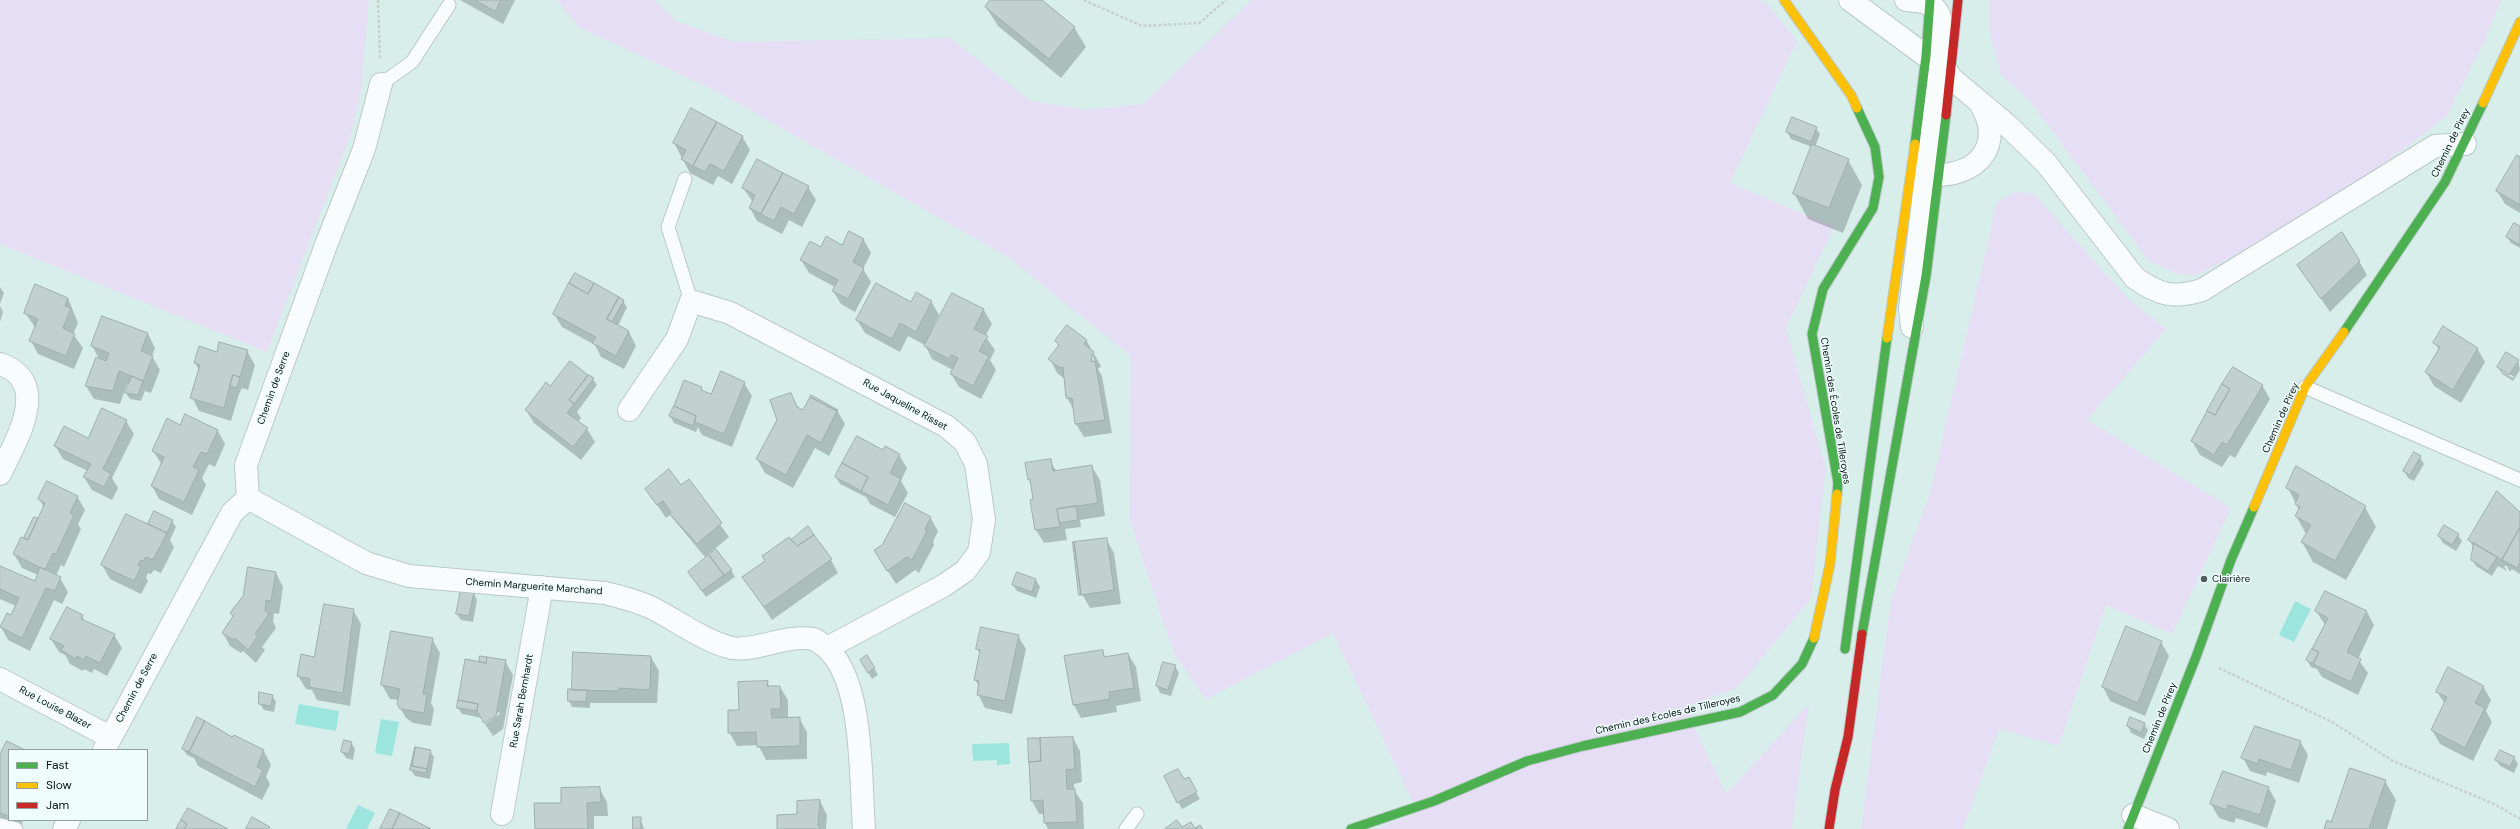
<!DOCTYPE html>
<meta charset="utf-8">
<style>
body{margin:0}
#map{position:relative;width:2520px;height:829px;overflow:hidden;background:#d8eeeb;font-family:"DM Sans",sans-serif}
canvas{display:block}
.legend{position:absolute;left:8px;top:749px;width:140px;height:72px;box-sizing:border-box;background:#effefc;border:1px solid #92a09e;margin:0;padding:5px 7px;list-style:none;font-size:12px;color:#061312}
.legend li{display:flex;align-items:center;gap:8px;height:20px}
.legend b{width:20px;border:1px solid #92a09e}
</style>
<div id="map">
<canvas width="2520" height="829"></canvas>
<ul class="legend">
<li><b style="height:5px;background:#4caf50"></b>Fast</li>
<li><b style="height:5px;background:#ffc107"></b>Slow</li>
<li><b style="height:5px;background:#c62828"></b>Jam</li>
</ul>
</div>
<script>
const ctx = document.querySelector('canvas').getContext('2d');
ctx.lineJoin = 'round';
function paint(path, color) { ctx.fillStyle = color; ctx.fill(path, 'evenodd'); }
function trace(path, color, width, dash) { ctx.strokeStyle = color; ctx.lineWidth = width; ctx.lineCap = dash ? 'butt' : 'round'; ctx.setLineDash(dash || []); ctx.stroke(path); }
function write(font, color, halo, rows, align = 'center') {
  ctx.font = font + ' "DM Sans",sans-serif'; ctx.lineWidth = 3; ctx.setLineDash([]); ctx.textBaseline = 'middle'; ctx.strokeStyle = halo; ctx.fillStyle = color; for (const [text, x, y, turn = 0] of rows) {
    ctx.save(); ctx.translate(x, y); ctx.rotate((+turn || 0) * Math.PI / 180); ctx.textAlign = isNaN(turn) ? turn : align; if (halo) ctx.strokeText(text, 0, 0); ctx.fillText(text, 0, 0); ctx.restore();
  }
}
const green = new Path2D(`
 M0,0H369L361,92L351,134L267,352L0,244Z
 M557,0H654L676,21L734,42L950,38L1031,101L1085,110L1143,104L1252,0H1758L1767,4L1797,41L1730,183L1834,227L1786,328L1826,469L1811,598L1737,688L1685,707L1726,794L1809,704L1792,829H1375L1418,813L1333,633L1206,699L1174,654L1130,521L1131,356L1008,257L718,92L579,27Z
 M1989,0H2501L2484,42L2446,117L2382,165L2265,240L2197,275L2178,274L2149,261L2029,100L2001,75L1989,30Z
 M2015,192L2034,194L2127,298L2166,329L2087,420L2231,508L2172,634L2106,605L2059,746L1999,729L1963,829H1861L1891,600L1930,493L1997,202Z`);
const water = new Path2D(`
 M2295,601L2311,609L2294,642L2279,635Z
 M299,704L339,711L336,731L295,724Z
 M381,719L399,722L392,756L375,753Z
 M1009,743L1010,764L997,765V760L973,761L972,744Z
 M358,805L375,813L367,829H346Z`);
const shadow = new Path2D(`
 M460,0H515L503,24Z
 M991,0H1041L1074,27L1086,47L1061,78L998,26L986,7Z
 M1793,118L1816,128L1820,134L1815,147L1848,160L1862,185L1843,233L1808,219L1794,193L1812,147L1791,139L1787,132Z
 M742,136L750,150L732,184L718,176L713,185L690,173L674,143Z
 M2520,158V213L2505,204L2497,191Z
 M808,187L816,200L802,227L789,220L782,234L757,221L750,208L753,202L743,188Z
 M2520,227V248L2511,243L2507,237Z
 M849,232L864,240L871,253L863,269L871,282L855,312L841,304L833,291L835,287L809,273L801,260L821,248L842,246Z
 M2359,261L2367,275L2330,312L2298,265Z
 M0,287L4,293L0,304Z
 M953,294L984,310L992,324L985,336L995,350L990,360L996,370L981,399L959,387L951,374L953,370L932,359L925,345L908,336L900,352L865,333L857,320L911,303L931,301L939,315L932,329L933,330Z
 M68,298L78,323L73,334L83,348L74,369L38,354L31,341L35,327L25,313Z
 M623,301L627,307L618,326L629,332L636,346L624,369L601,357L595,345L562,327L554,314Z
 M0,306L3,312L0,322Z
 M103,317L148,334L155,348L152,356L160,370L151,393L145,391L141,401L130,399L126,393L129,385L127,384L120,404L94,399L86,386L100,360L92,346Z
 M1086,340L1101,366L1098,369L1102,376L1112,433L1084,437L1076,424L1074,410L1067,398L1065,379L1057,373L1050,359L1059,347L1056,341ZM1091,354L1095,361V363L1089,355Z
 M2435,343L2477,348L2485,362L2461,403L2434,386L2426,372L2439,350Z
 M247,351L255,365L248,390L242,388L239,394L231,421L199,411L192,397L199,370L195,363L217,353Z
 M2518,360L2520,370L2513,381L2502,374L2498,367ZM2502,369L2514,377L2513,378L2502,372Z
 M587,375L593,379L597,385L577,412L581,418L578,422L587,429L595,442L581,460L534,423L526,410L551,387Z
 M744,383L752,396L732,447L702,435L698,427L696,432L674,423L670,416L701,388L704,392L711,396Z
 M2262,385L2270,399L2235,458L2230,455L2222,467L2200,455L2192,441Z
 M791,395L799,409L803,411L837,410L845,424L829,456L815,448L793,488L765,473L757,459Z
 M185,415L218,431L225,444L215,467L209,464L202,478L206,485L192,515L159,499L152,486L162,465L153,451L180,426Z
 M126,421L134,434L112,478L118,488L112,500L92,490L84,477L88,471L63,459L55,446L88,439Z
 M884,451L899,455L907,468L901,481L908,493L895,517L870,504L866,497L840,484L836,477Z
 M2420,457L2424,464L2414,481L2408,478L2404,471Z
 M1050,461L1057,472L1092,467L1100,480L1105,516L1080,520L1081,527L1065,529L1067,540L1044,543L1036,530L1032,501L1034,500L1032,486L1029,480Z
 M688,480L729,537L705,557L670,515L666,518L646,489L681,486Z
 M2288,488L2365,507L2376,527L2346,580L2313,562L2302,542L2306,534L2296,516L2299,510Z
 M77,496L85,510L78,524L81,529L64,567L61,565L56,576L60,578L68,592L62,604L54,600L30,651L8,640L1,627L11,617L16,606L0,599V567L35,582L38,575L22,568L14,554L35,518L38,519L44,507L39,499Z
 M2520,513V574L2512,569L2510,572L2507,566H2504L2507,571L2498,566L2492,576L2476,566L2472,560L2474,548L2469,540Z
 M930,517L938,531L933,542L934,545L919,573L915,570L896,584L883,564Z
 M172,521L176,527L170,540L174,547L161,573L154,570L151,574L148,573L146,578L148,581L141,594L110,579L102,565L150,526L149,524Z
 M2458,535L2462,541L2456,551L2443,543L2439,536Z
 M1106,539L1114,553L1121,604L1090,608L1082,594Z
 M791,541L831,560L838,573L772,620L744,578Z
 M731,570L735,577L706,597L693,578Z
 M276,573L283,587L279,614L274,613L273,621L276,628L262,647L265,650L256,663L243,651L241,653L230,646L223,633L234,617L232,614Z
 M1017,573L1036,580L1040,587L1036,598L1017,591L1013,585Z
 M2326,592L2367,612L2374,625L2358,659L2368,673L2358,695L2322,677L2317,669L2311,667L2307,660L2325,625L2316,611Z
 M474,593L477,600L473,622L461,620L457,614Z
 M67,608L82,616L86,623L114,635L122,648L107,676L94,669L92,673L84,669L83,671L70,664L65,655L59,652L51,639Z
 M353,610L361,624L350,706L317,700L312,690L306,689L298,676Z
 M982,628L1018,636L1026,649L1012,714L985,708L978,694L979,686L975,680L981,655L977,649Z
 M432,639L440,653L431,703L434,709L431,726L413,723L406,718L398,704L399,700L390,699L382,685Z
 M2161,642L2169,656L2145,716L2110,701L2103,687Z
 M1102,651L1106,658L1128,654L1136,667L1141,701L1116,706L1117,712L1081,718L1074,705Z
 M867,656L878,675L872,679L861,660Z
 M651,657L659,671L657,703H590V708L572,707L569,701L573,690Z
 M505,661L513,675L503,729L493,736L485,724L500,714L499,712L485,722L482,718L462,714L458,708L481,663Z
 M1163,663L1175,666L1179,673L1171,696L1160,693L1157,686Z
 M767,682L770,687H780L788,700V719L799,718L807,732V759L766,760L758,745L737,746L729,732L740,711Z
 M2483,686L2491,700L2486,711L2492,722L2473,761L2440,744L2432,730L2445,704L2437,692Z
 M272,695L276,702L274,712L264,710L260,704Z
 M205,722L221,730L223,733L264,751L271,765L266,777L270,784L262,800L198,766L194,758L187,755L183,749Z
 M2144,724L2148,730L2144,739L2131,733L2128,726Z
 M1073,738L1080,751L1082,782L1074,784V790L1083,803L1084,829H1048L1045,823L1044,814H1039L1032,801Z
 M2300,741L2308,755L2299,783L2267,772L2266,776L2250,771L2243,758Z
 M7,742L23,750H9V820H23L21,829L0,824V756Z
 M351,742L355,749L353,760L346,758L342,752Z
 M430,751L434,757L430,779L415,776L411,770Z
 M2514,758L2518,764L2514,773L2500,766L2496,760Z
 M1188,779L1200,799L1182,809L1178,802L1184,781Z
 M2385,781L2396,800L2387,829H2325Z
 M2268,787L2276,801L2267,828L2236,818L2234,823L2219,818L2211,804Z
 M599,788L607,802L608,816H594V829H536L562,804Z
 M820,801L827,815L826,829H778Z
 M640,818L644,829H634Z`);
const building = new Path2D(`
 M475,0H501L495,11Z
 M990,0H1042L1075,27L1049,59L985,7Z
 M691,108L717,122L693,166L681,159L686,150L673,143Z
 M1792,117L1817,127L1811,142L1786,132Z
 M717,122L743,136L724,171L710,164L705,172L693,166Z
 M1812,144L1849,159L1829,208L1793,194Z
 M2517,155L2520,157V205L2496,191Z
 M757,159L783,173L761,214L749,208L755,195L742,188Z
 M783,173L809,186L794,214L781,207L774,221L761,214Z
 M2514,223L2520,226V245L2506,237Z
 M849,231L864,239L853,262L864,268L848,299L832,291L838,280L800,260L810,241L821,247L826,236L842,245Z
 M2342,232L2360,261L2321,299L2297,265Z
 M575,273L594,283L588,294L569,283Z
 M569,283L588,294L594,283L619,297L607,319L629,331L616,356L592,343L596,337L553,314Z
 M876,283L911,302L916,292L932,301L916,332L900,323L892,339L856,320Z
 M35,284L68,298L65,306L71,308L63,328L75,334L66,356L29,341L38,319L24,313Z
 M952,293L984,309L974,329L988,336L979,351L989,356L973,386L950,374L958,358L951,355L949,359L924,346Z
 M619,297L624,300L612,322L607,319Z
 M102,316L148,333L141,351L153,356L143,381L119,371L113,391L85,386L96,357L106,361L109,353L91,346Z
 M1067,325L1087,340L1084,344L1094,352L1091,356L1092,362L1095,361L1105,420L1075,424L1072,398H1066L1063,367L1060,368L1048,359L1059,345L1055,341Z
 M2443,326L2478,348L2453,390L2425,372L2440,347L2433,343Z
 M219,342L248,350L240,377L233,375L224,408L190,398L200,365L194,363L199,346L217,352Z
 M2506,352L2519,360L2509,375L2497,367Z
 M570,361L588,375L569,400L574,404L567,413L588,428L573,447L525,410L546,382L550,386Z
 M2233,367L2263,385L2227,445L2222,442L2214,455L2191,441L2207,411L2215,415L2230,389L2222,384Z
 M721,371L745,382L724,434L695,422L696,416L674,406L684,380L702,387L701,390L711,394Z
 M233,375L240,377L237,388L230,386Z
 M589,375L594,378L574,404L569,400Z
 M132,376L143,381L138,395L125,393Z
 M2222,384L2230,389L2215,415L2207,411Z
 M791,393L797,407L803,410L810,397L837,411L821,443L807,435L786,475L756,459L777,420L770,400Z
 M811,395L838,410L837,411L810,397Z
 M674,406L696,416L693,426L669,416Z
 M102,408L127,420L103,469L111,474L104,487L83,477L91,464L54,446L64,426L88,438Z
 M185,414L218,430L207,454L201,452L193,467L199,470L184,502L151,486L164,457L152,451L167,418L180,425Z
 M857,436L883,450L885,446L900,454L890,473L901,479L888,505L861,491L868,477L842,463Z
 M2414,452L2421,456L2410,475L2403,471Z
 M1051,459L1053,471L1092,465L1098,503L1057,509L1060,527L1035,530L1030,500L1033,499L1030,479L1028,480L1025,463Z
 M842,463L868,477L861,491L835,477Z
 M2296,466L2366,506L2335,561L2301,542L2311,525L2295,516L2300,507L2295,504L2299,495L2286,488Z
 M669,469L681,485L689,479L722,523L697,544L669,513L671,512L663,501L657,505L645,489Z
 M47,481L78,496L70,513L74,515L56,554L53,553L45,570L13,554L21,537L28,540L45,503L38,499Z
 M2497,491L2520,512V527L2502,560L2468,540Z
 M905,503L931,517L925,529L927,531L912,560L907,557L887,571L874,550L882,545Z
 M1076,506L1078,520L1059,523L1057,509Z
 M154,511L173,520L167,533L148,524Z
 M126,514L167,533L153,560L146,557L143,561L141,560L138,565L141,567L134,581L101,565Z
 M34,517L38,518L28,540L24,538Z
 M2444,525L2459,534L2452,545L2438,536Z
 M808,526L814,535L797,546L791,540Z
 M2520,527V563L2517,568L2502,560Z
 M814,535L832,559L764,607L742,577L765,561L762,556L789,537L797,546Z
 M1107,538L1114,590L1081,595L1074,542Z
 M1073,542H1074L1081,595H1079Z
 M2474,543L2497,557L2488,571L2471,560Z
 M716,549L732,570L724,575L709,555Z
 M709,555L724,575L702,591L688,572Z
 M0,566L35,581L40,567L61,577L55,591L46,588L22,638L0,627L7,613L11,615L19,598L0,589Z
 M248,567L276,572L271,601L266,600L265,611L269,614L255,634L258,636L248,650L235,638L234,640L222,633L233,616L230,613L243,596Z
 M1017,572L1036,579L1032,592L1012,585Z
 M461,590L474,592L469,616L456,614Z
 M2325,591L2367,611L2347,652L2361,659L2351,682L2313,664L2319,652L2312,649L2328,618L2315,611Z
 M324,604L354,609L343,693L309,687L310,679L297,676L301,654L314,657Z
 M67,607L83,615L81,619L115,634L100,663L86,656L85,660L77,656L76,659L61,650L64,646L50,639Z
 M2126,626L2162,641L2138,703L2102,687Z
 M981,627L1019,635L1005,701L977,695L979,681L974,680L980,650L976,649Z
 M391,631L433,638L423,694H427L424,713L400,709L397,704L400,689L381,685Z
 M2312,649L2319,652L2313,664L2306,660Z
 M1103,650L1104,657L1128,653L1134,688L1109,692L1110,699L1073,705L1064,656Z
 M573,652L651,656L650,690L619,688V691L572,690Z
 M867,655L875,668L868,673L860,660Z
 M480,656L487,657L486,663L479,662Z
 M487,657L506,660L496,716L484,723L477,711L478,704L458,700L465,659L486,663Z
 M1163,662L1176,665L1168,690L1156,686Z
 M2448,667L2484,686L2475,703L2485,708L2465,748L2431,730L2447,697L2436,692Z
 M768,681L767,686H780L781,709H771L772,718L800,717V746L757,747L756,732L728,733V710H739L738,682Z
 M568,689L587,690L586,702L568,701Z
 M259,692L273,695L271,706L259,704Z
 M458,700L478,704L477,711L457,708Z
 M197,717L205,721L189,752L182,749Z
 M2130,717L2145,723L2141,733L2127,726Z
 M205,721L232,737L234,735L264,750L257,767L263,770L255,787L189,752Z
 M2255,726L2301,741L2291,770L2259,759L2258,764L2241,758Z
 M1073,737L1075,769L1066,770L1067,789H1075L1077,822L1044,823L1043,800L1031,801L1029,762L1041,761L1040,738Z
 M1028,738H1040L1041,761L1029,762Z
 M344,740L352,742L349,754L341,752Z
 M7,741L25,750H9V816L0,813V754Z
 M415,747L412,766L427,769L426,773L410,770Z
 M416,747L431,750L427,769L412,766Z
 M2500,750L2515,757L2510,767L2495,760Z
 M2350,768L2386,780L2369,829H2324L2327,820L2331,822Z
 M1178,769L1184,779L1189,777L1197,792L1177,803L1164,776Z
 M2223,771L2269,787L2260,815L2228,805L2227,810L2210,804Z
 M600,787L601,802L587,803L588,829H535L534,803H561V788Z
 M820,800L818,826L821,829H777V815L797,814V801Z
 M188,808L228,829H184L187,824L181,820Z
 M390,809L400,813L392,829H380Z
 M400,813L431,829H392Z
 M252,817L270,827L269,829H246Z
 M633,817H641V829H633Z
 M181,820L187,824L184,829H176Z
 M1177,820L1182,827L1191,822L1195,828L1200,825L1203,829H1165Z`);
const path = new Path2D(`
 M378,0L380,59
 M1084,0L1142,26L1199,23L1226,0
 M2219,668L2332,722L2393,761L2494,804L2520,819`);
const lane = new Path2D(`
 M381,84L412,62L449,5
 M685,179L668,227L691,301
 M2305,387L2520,480
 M0,825L16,829
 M1126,829L1137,814`);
const street = new Path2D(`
 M1850,0L1926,56L1940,60L1951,78L2007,125L2046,163L2135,278C2159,295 2174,299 2202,290L2435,146L2465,144
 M1906,0C1913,1 1922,1 1928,4C1948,12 1941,44 1940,60L1910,309L1912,327
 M1939,175C1983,173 2003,141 1980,103
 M0,364C53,382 15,442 0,474
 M629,410L677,339L691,301L730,313L946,426L965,442L976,464L984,520L979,552L965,571L943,586L827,648
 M248,498L366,563L409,576L605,593C622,597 638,601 654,609C679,622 704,641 732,648C755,652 787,634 813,639C817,640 820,643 823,645C865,676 860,780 864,829
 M248,498L246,465L326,245L364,149L381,84
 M0,679L110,737
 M104,750L232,513L248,498
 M502,814L542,587
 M2133,815L2168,829
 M64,829L69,820`);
const fast = new Path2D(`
 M1915,144L1926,56L1930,0
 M2344,332L2445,182L2483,103
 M1837,494L1838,483L1812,334L1823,289L1873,208L1879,177L1875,147L1857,108
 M1862,634L1926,276L1946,115
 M1845,649L1887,338
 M1351,829L1434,801L1527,761L1583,746L1740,712L1773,695L1802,664L1814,638
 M2128,829L2196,657L2231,560L2254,507`);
const slow = new Path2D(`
 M1784,0L1851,95L1857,108
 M2483,103L2520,22
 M1887,338L1915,144
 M2254,507L2305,387L2344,332
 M1814,638L1830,564L1837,494`);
const jam = new Path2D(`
 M1946,115L1958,0
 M1829,829L1835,790L1848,737L1862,634`);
const markers = [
 [2204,579,4,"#50605e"]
];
const streetNames = [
 ["Chemin de Pirey",2451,143,-64],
 ["Chemin de Serre",274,388,-70],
 ["Rue Jaqueline Risset",905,405,29],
 ["Chemin des Écoles de Tilleroyes",1835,411,81],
 ["Chemin de Pirey",2281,418,-66],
 ["Chemin Marguerite Marchand",534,587,4],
 ["Chemin de Serre",137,688,-62],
 ["Rue Sarah Bernhardt",522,701,-80],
 ["Rue Louise Blazer",55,708,28],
 ["Chemin des Écoles de Tilleroyes",1668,715,-13],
 ["Chemin de Pirey",2160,718,-68]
];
const poiNames = [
 ["Clairière",2212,579]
];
paint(green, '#e5def4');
paint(water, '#9ce5de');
paint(shadow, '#0003');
paint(building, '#c0d1d0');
trace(building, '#9daeac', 1);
trace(lane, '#bac9c7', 15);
trace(street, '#bac9c7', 24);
trace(fast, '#bac9c7', 11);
trace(slow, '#bac9c7', 11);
trace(jam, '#bac9c7', 11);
trace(path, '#c8cfcd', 2.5, [3, 2]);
trace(lane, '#f9fcfc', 13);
trace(street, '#f9fcfc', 22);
trace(fast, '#4caf50', 9);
trace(slow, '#ffc107', 9);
trace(jam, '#c62828', 9);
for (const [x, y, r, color] of markers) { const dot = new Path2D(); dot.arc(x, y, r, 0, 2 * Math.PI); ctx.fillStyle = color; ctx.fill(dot); trace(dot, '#effefc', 1.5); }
write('10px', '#061312', '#effefc', streetNames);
write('10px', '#061312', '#effefc', poiNames, 'left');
</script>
